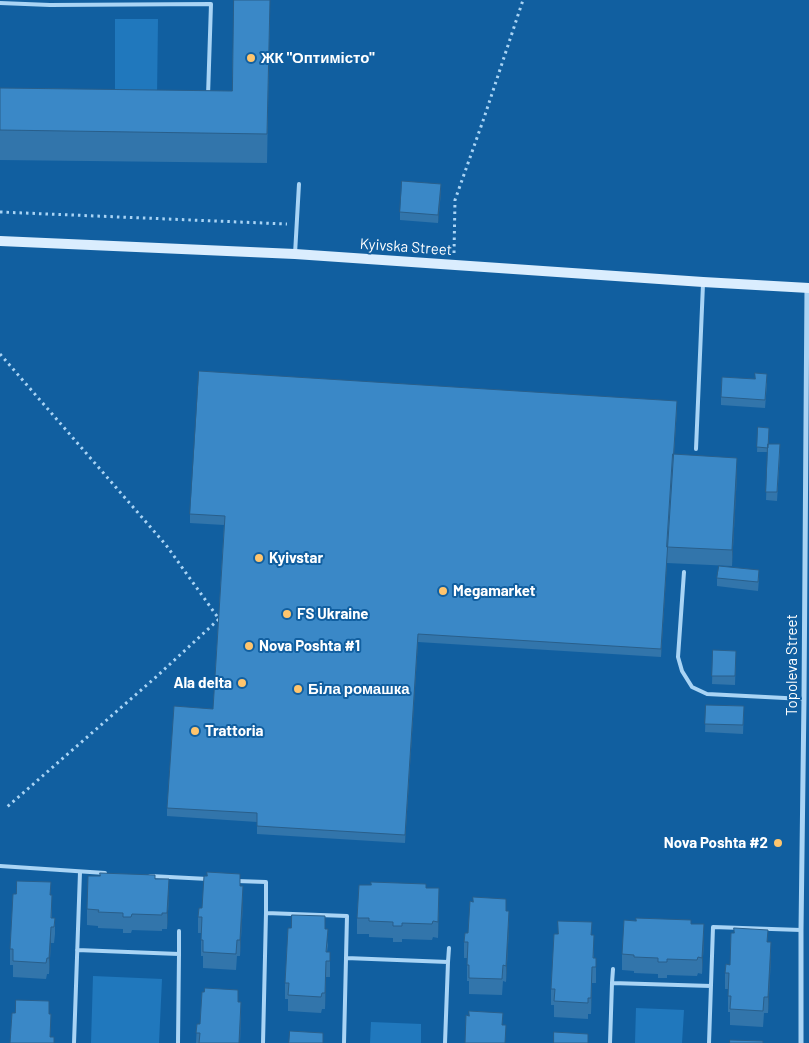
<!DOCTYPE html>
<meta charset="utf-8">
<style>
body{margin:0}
canvas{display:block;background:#115fa0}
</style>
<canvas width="809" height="1043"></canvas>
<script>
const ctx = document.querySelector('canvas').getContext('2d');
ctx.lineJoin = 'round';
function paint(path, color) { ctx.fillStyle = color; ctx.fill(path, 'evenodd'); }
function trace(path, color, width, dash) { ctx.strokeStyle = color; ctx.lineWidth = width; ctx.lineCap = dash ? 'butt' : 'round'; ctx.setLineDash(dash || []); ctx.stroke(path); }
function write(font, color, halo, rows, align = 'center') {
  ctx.font = font + ' Barlow,sans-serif'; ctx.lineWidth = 4; ctx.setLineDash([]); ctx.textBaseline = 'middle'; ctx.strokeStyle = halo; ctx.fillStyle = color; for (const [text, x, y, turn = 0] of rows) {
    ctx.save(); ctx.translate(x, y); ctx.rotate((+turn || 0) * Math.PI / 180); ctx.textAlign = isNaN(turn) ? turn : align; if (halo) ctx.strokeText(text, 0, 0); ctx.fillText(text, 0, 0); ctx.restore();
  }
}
const green = new Path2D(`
 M115,19H158L157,95H115Z
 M93,976L162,979L159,1043H91Z
 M636,1008L684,1010L682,1043H635Z
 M371,1022L421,1024V1043H370Z`);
const path = new Path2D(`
 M0,212L287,224
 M454,253L455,200L484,118L523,0
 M0,354L166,545L219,619L156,677L7,807`);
const lane = new Path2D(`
 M0,3L50,5L211,4L208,96
 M295,254L299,184
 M696,449L703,284
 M684,572L678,657L682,671L692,687L707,694L804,699
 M0,866L105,873
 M150,876L208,879
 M237,881L266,882V913L347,916L344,1043
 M179,931V954
 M77,950L179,954L178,1043
 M346,958L448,962L445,1043
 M448,962L449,948
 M612,983L613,969
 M74,1043L80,872
 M263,1043L266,913
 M610,1043L612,983L711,986
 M709,1043L713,927L801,930`);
const street = new Path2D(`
 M801,1043V930L804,699L807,288`);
const secondary = new Path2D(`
 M0,241L295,254L703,282L809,288`);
const wall = new Path2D(`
 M234,0H270L267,163L0,160V88L232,91Z
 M441,192L438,223L400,220V212Z
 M767,383L765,408L721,405V397Z
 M677,409L674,454L737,474L732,566L667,563V562L661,657L418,642L405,843L257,834V822L167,816V808L213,709L224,525L190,523V514Z
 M758,427L769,444L780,453L777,501L766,500L768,452H757Z
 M717,578H759L758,591L717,586Z
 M713,650L736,651L735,685L712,684Z
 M706,705L744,706L743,734L705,732Z
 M155,879L169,895L167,929H162V931L132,930L131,933H123V929L98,928V926L87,925V909Z
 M240,886L243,902L240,956H237L236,970L203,968V956H201V933H198V917L202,908Z
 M426,888L439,904L438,938L433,937L432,940L402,939V942H393V938L369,937V934H357V918Z
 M51,895L52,911V918H55V934L54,943H51L49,974H47L46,979L13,977V965H10V949Z
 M506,911L509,927L506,982L503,981L502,995L469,994V981H467V958H464V942Z
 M691,924L704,940L702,974L698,973L697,976L667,975V978H658V974L634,973V971L622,970V954Z
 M291,928L325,929L328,945L327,952H330V977H326L325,1009H322L321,1013L288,1011V999H285V983Z
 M592,935L594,958H596V983H592L591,1014H588V1019L554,1017V1005H551V989Z
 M768,942L771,958L768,1013H764L763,1027L730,1025V1012H728V989H725V973L730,965Z
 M238,1002L241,1018L240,1043H196L197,1024H200Z`);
const shadedWall = new Path2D(`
 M441,184V192L438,223V215Z
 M677,401V409L668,547Z
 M737,458V474L732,566V550Z
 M667,553V562L661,657V649Z
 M418,634V642L405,843V835Z
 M169,879V895L167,929V913Z
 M243,886V902L240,956V940Z
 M439,888V904L438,938V922Z
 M509,911V927L506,982V966Z
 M704,924V940L702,974V958Z
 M51,927V943L49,974V958Z
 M771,942V958L768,1013V997Z
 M326,961V977L325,1009V993Z
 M592,967V983L591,1014V998Z
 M241,1002L240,1043H239Z`);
const building = new Path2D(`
 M234,0H270L267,134L0,130V88L232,91Z
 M402,181L441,184L438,215L400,212Z
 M199,371L677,401L661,649L418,634L405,835L257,826V813L167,808L174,706L213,709L225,516L190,514Z
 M755,373L767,374L765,400L721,397L722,377L755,379Z
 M758,427L769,428L768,448L757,447Z
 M768,444H780L777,492H766Z
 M673,454L737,458L732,550L667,547Z
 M719,566L759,570L758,582L717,578Z
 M713,650L736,651L735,676H712Z
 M706,705L744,706L743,725L705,724Z
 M207,872L240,874V886H243L240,940H237L236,954L203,952V940H201L202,917H198L199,908H202L204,876H207Z
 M100,873L155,875V879H169L167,913H162V915L132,914L131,917H123V913L98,912L99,910L87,909L88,876H100Z
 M17,881L51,882L50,895H52L51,918H55L54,927H51L49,958H47L46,963L13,961V949H10L13,894H16Z
 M371,882L426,884V888H439L438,922L433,921L432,924L402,923V926H393V922L369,921V918H357L359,885H371Z
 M473,897L506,899V911H509L506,966L503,965L502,979L469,978V965H467L468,942H464L465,933H468L470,901L473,902Z
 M292,915L325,916V929H328L326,952H330V961H326L325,993H322L321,997L288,995L289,983H285L288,928H291Z
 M636,918L691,920V924H704L702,958L698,957L697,960L667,959V962H658V958L634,957V955L622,954L624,920L636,921Z
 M558,921L592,922L591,935H594L593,958H596V967H592L591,998H588V1003L554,1001L555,989H551L554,934H558Z
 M734,928L768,930L767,942H771L768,997H764L763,1011L730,1009L731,996H728L729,973H725L726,964L730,965L731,933H734Z
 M205,988L238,990V1002H241L239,1043H199L200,1033H196L197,1024H200L202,992H204Z
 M16,1000L49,1001V1014H51L50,1037H54V1043H10L12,1013H15Z
 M469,1011L503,1013L502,1025H506L505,1043H465L466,1015L469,1016Z
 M290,1031L323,1033V1043H289Z
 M554,1032L588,1034V1043H554Z
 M730,1040L763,1041V1043H730Z`);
const markers = [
 [251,58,5,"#ffc56d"],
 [259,558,5,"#ffc56d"],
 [443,591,5,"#ffc56d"],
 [287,614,5,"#ffc56d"],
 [249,646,5,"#ffc56d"],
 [242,683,5,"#ffc56d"],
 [298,689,5,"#ffc56d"],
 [195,731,5,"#ffc56d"],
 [778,843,5,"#ffc56d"]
];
const poiNames = [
 ["ЖК \"Оптимісто\"",261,58],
 ["Kyivstar",269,558],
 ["Megamarket",453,591],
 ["FS Ukraine",297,614],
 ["Nova Poshta #1",259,646],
 ["Ala delta",232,683,"right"],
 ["Біла ромашка",308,689],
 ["Trattoria",205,731],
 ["Nova Poshta #2",768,843,"right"]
];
const streetNames = [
 ["Kyivska Street",406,247,4],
 ["Topoleva Street",792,665,-90]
];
paint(green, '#2078bd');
trace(path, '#a9d4f5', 3, [2.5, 4]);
trace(lane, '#a9d4f5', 4);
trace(street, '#a9d4f5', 5);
trace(secondary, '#daedfe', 10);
paint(wall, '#3275ab');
paint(shadedWall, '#295f8b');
paint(building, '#3a88c7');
trace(building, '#295f8b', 1);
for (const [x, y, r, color] of markers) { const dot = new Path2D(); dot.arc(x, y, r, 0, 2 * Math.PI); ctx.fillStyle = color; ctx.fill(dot); trace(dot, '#115fa0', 2); }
write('bold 15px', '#fff', '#115fa0', poiNames, 'left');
write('15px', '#fff', '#115fa0', streetNames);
</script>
